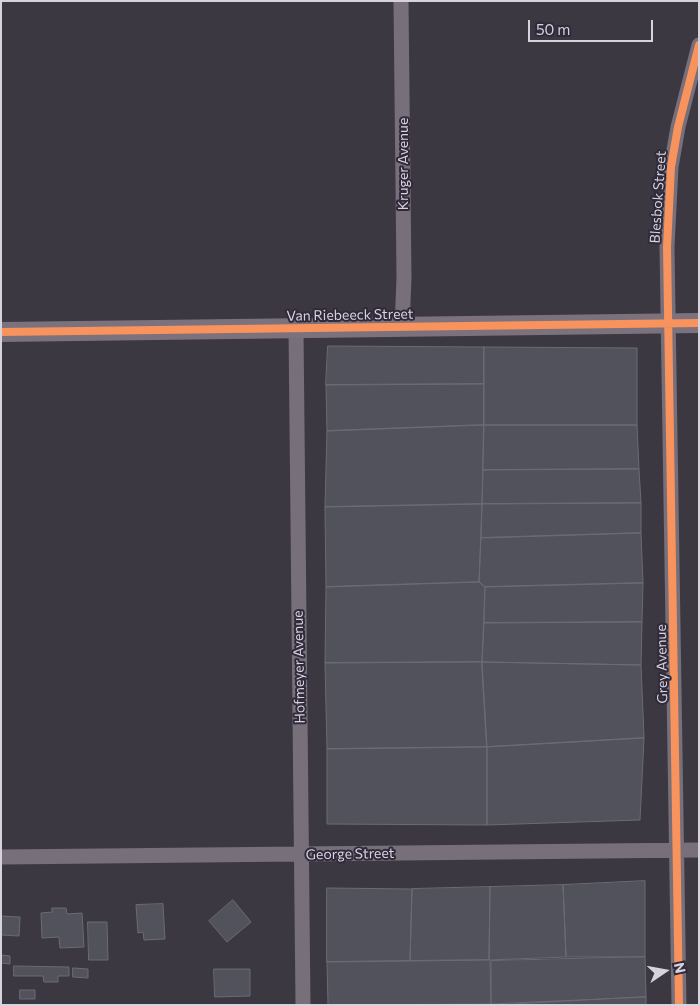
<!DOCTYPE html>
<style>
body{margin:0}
#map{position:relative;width:700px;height:1006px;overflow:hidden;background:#3b3842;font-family:Commissioner,sans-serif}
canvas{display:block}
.frame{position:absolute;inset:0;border:2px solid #d6d3de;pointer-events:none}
.north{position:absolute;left:640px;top:946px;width:50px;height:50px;-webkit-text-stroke:4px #302a3b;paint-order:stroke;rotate:78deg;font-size:14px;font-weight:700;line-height:20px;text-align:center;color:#d6d3de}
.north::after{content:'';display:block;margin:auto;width:18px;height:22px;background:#d6d3de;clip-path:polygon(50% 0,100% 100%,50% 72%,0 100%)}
.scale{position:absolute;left:528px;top:20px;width:125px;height:22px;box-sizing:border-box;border:2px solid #d6d3de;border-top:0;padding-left:6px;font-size:15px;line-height:18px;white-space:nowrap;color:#d6d3de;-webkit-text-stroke:4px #302a3b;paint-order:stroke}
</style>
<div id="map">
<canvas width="700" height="1006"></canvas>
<div class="frame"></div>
<div class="north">N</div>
<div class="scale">50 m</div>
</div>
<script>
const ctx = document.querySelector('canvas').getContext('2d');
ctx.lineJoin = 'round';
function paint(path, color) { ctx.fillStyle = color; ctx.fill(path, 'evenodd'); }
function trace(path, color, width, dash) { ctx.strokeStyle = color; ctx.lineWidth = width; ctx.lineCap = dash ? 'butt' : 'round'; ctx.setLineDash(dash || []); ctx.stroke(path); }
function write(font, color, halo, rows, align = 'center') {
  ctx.font = font + ' Commissioner,sans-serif'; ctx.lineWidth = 4; ctx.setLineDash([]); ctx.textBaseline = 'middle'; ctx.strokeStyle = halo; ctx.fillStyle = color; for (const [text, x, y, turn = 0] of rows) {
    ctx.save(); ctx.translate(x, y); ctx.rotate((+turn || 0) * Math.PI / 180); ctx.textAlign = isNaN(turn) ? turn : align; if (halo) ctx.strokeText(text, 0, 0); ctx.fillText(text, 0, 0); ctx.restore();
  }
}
const building = new Path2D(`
 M328,346L484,347V384L326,385Z
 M484,347L637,348V425H484Z
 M484,384V425L327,431L326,385Z
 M484,425L482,504L325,507L327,431Z
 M484,425H637L639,469L483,470Z
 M639,469L641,503L482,504L483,470Z
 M641,503V533L481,538L482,504Z
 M482,504L479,582L326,587L325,507Z
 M641,533L643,583L485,587L479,582L481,538Z
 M479,582L485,587L482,662L325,663L326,587Z
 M643,583L642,622L484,623L485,587Z
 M642,622L641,665L482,662L484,623Z
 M482,662L641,665L644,738L487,747Z
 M482,662L487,747L327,749L325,663Z
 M644,738L640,820L487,825V747Z
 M487,747V825L327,824V749Z
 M645,881V957H566L563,885Z
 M563,885L566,957L489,960L490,887Z
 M490,887L489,960L410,961L412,889Z
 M327,888L412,889L410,961L327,962Z
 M233,900L251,922L227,942L209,921Z
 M163,904L165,939L144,940L143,932L138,933L136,905Z
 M52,908H66L67,914L82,913L84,947L60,948L59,937L42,938L41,913L52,912Z
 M1,916L20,917L19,936L1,935Z
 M88,922H107L108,960H89Z
 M1,955L10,956V964L1,963Z
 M645,957L646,997L491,1004V961Z
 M490,960L491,1004L328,1005L327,962Z
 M14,966L69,967V976H58V982H44L43,976H14Z
 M73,968L88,969V978L73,977Z
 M214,969H250V996L215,997Z
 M20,990H35V999H20Z
 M646,997V1005H495Z`);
const street = new Path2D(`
 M401,1L404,278L402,327
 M296,329L303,1005
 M1,857L699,850
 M679,1005L667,247L671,167L678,127L699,45`);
const secondary = new Path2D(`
 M1,332L699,323`);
const cycleway = new Path2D(`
 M1,332L699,323
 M679,1005L667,247L671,167L678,127L699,45`);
const streetNames = [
 ["Kruger Avenue",403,164,-90],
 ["Blesbok Street",658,197,-86],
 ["Van Riebeeck Street",350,315,-1],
 ["Grey Avenue",662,664,-91],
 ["Hofmeyer Avenue",299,667,-91],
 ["George Street",350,854,-1]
];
paint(building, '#51525c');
trace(building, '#6b6b74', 1);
trace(street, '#776f79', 15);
trace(secondary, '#7b727d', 20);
trace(cycleway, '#f8935d', 8);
write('14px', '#d6d3de', '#302a3b', streetNames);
</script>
